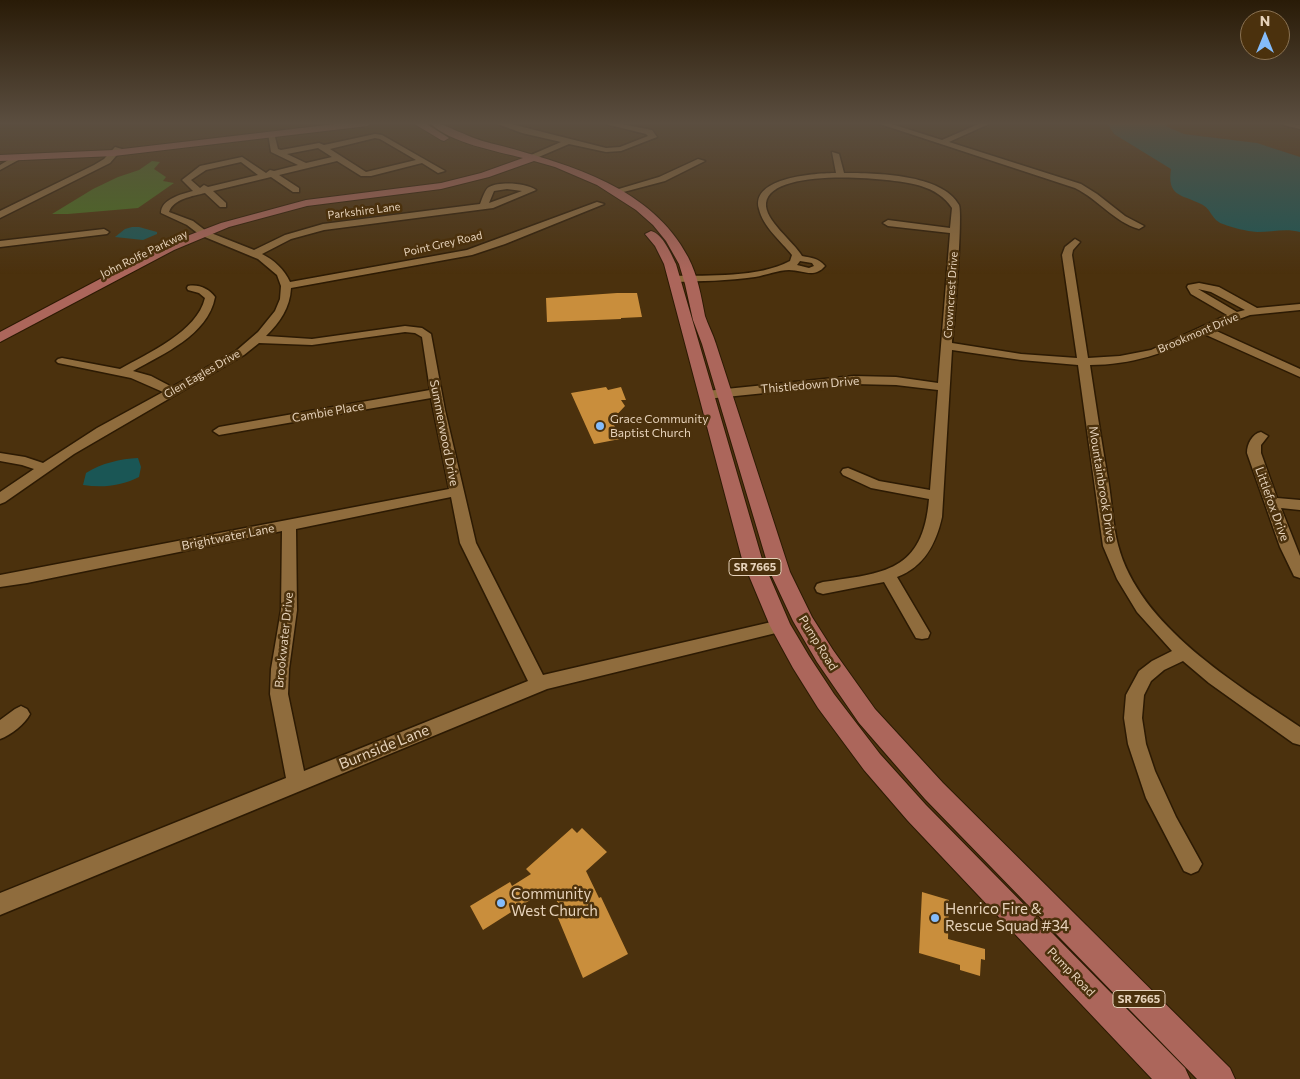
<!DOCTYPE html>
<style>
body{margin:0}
#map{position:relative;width:1300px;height:1079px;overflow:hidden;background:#4b310d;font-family:Commissioner,sans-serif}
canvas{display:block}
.north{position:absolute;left:1240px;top:10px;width:50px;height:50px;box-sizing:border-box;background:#4b310d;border:1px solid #897152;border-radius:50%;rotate:0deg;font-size:14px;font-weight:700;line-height:20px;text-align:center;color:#e6d2ba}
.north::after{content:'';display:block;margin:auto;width:18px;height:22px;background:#84bcfb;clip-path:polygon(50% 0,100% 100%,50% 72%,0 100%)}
</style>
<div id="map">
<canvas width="1300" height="1079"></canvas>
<div class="north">N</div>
</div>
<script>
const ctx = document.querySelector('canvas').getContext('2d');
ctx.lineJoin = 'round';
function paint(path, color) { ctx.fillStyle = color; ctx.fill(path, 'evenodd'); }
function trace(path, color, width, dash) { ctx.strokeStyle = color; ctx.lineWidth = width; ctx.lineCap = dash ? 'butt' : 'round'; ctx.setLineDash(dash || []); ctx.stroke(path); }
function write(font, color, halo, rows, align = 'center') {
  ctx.font = font + ' Commissioner,sans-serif'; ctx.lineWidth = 5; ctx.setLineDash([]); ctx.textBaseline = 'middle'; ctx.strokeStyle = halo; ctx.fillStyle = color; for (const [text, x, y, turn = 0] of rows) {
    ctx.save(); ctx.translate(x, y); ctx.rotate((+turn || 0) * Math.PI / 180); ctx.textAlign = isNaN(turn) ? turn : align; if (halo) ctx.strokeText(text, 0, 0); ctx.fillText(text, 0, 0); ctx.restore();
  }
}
const green = new Path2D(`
 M152,161L160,162L154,169L166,177L163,181L174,183L138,208L68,214H52L93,189L118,177L139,170Z`);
const water = new Path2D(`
 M1107,123H1169L1166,126L1184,134L1257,143L1300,157V232C1286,228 1272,232 1257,232C1246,231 1233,228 1223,224C1211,220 1212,209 1201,204C1180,194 1167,196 1171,169L1114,134Z
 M132,227H139L157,232V234L143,240L115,237L125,229Z
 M138,458L141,467L139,477C121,486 103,488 83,485L86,473C102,463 120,459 138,458Z`);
const building = new Path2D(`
 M617,293H637L642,317L621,318V319L547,322L546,298Z
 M606,387L608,390L621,387L626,400H621L625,406L612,420L620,439L594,444L571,393Z
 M572,828L577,833L582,828L607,852L586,871L599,898L601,897L628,954L583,978L558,918L568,913L546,890L483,930L470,906L510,882L512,886L531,874L526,869Z
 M922,892L949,900L948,939L985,949V960L981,959L980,976L960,970V965L919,953Z`);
const minor = new Path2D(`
 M495,123H507L606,148L620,147L648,136L646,134L602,123H616L652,130L657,137L621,151L606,152L569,144L534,159L530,157L531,155L561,142L522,133Z
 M877,123H888L942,140L981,123H991L949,142L1081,184L1097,194L1125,216L1144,226L1139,229C1114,222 1098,199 1075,188Z
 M1283,123L1300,125V129L1284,125Z
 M268,133H274L278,149L281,150L319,143L324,145L375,134L382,135L445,171L438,173L422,163L371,176H361L337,161L279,175L299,188V192H293L271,177L213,191L226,203V207H220L205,193C193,196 173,199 169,212L193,221L206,231L254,250L285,235L323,224L480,204C482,199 485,189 489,187C500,181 527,183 536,190L493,208L324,230L291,239L262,254C274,260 284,269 290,282L467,250L597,202L604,204L505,244L472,255L291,288C290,308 280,322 266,336L312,339L405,326L422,328L431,334L445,410L476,543L543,675L780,620L786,621L788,626L786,631L780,632L547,689L0,915V893L286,778L270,694L271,669L281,610L282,531L27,583L0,587V575L449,489L431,398L219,435L213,431L219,427L430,390L422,337L415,333L405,332L312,345L259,343L244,355L74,454L5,502L0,504V492L34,469L22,465L0,461V453L25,457L43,463L97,428L163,392L131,378L58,363L56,361L58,359L62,358L120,369C148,353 197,332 205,298L199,293L188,290L187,288L188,286C199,284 209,289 215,297C208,335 163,354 133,371L151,376L172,387L236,351L258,332L275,311L280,299L281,286L277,275L258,259L200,235L187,225L161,213C161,199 182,194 193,191L182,180L200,166L242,157L266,173L270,170L274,171L298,165L271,152ZM375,138L380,139L416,160L366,172L330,149ZM318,148L332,157L306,163L287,154ZM241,162L258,175L208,187L204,185L200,188L191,180L206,170ZM507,189L522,191L489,203L494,191ZM451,497L460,543L528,681L304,771L288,694L289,669L297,610L296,529Z
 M115,147L122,149L110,163L0,218V211L94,165L104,159Z
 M832,152L839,154L844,173C876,173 942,174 959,205C963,214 954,325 952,343L1021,354L1077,358L1062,255L1065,247L1075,239L1080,242L1073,250L1072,255L1088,358L1120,356L1151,350L1227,315L1191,294L1187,287L1188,285L1199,283L1219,287L1257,308L1300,304V310L1250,315L1212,329L1300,369V377L1204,334C1167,353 1131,365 1090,365C1096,405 1102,445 1109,485C1112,505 1113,526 1118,545C1139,626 1235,683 1300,727V745L1293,743L1209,683L1183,661L1164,670L1151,681L1144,695L1142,718L1146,744L1155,771L1176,817L1202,864L1198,871L1191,874L1184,871L1146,798L1128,744L1124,718L1126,695L1139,671L1152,661L1172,651L1137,612L1117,579L1103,546L1078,365L1021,360L952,350L942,517C936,544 924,567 897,577L930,633L928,638L922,639L916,638L884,582L823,594L817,592L815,588L817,584L823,582C884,573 923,572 929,499L871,488L843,475L841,472L843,469L848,468L879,481L930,490L938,390L896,385L854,384L706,399L700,395L706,391L854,376L896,377L938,383L950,233L888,226L883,223L888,220L950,228L952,208C945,197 934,190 921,186C896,178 771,166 766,203C764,220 794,242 802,256C812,258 818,258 825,266C814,279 803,270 789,270C779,270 766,275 755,277C728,281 701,281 674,282L669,279L674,276C709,275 758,278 790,261L792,255C781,241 763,227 759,209C750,177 817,173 836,173ZM800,261L812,263L814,266L809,268L797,265ZM1198,289L1211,292L1245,310L1237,312Z
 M15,156L22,158L0,170V165Z
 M698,159L705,161L665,181L616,194L612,191L659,177Z
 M104,229L109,232L107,234L0,247V241Z
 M1261,432L1268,436L1261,445V453L1277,498L1300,500V510L1281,508L1300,556V578L1294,576L1280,547L1247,453C1247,444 1252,434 1261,432Z
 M21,706L27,709L30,714C25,724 11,735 0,739V720L15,709Z`);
const major = new Path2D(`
 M344,123H372L367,126L114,156L0,161V155L114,150Z
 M413,123H425L449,138L444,141L441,140Z
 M430,123C443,123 451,129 462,133C475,139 488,143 502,146C571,165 652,188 688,257C698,276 701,296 705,316C708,325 713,334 716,344L790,572L812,617L833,650L875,709L943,783L1230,1068L1235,1079H1197L925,799L859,723L817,662L793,621L770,572L702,344L693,320L685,284L679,264L666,241L653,225L636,210L597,185L555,167L534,161L489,177L441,189L307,206L229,227L174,250L0,342V332L166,244L221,223L306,200L441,183L481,173L523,158C496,151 450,143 430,123Z
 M651,231C663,234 671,254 676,264L762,559L790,624L809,656L834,694L880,754L926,805L1185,1068L1190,1079H1152L908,821L864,770L818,708L793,668L770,626L742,559L664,264L655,246L645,234Z`);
const markers = [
 [600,426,5,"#84bcfb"],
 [501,903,5,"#84bcfb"],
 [935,918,5,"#84bcfb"]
];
const farStreetnames = [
 ["Parkshire Lane",364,211,-7],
 ["Point Grey Road",443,244,-13],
 ["John Rolfe Parkway",144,254,-26],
 ["Crowncrest Drive",951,295,-86],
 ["Brookmont Drive",1198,333,-23],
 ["Glen Eagles Drive",202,374,-30]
];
const shields = [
 [755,567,52],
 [1139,999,52]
];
const shieldNames = [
 ["SR 7665",755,567],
 ["SR 7665",1139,999]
];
const streetNames = [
 ["Thistledown Drive",810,385,-5],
 ["Cambie Place",328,412,-10],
 ["Summerwood Drive",444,433,79],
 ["Mountainbrook Drive",1102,484,81],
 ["Littlefox Drive",1272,504,70],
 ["Brightwater Lane",228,537,-11],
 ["Brookwater Drive",284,640,-84],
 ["Pump Road",818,643,58],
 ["Pump Road",1071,972,46]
];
const poiNames = [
 ["Grace Community",610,419],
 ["Baptist Church",610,433]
];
const nearStreetnames = [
 ["Burnside Lane",384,747,-22]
];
const nearPoinames = [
 ["Community",511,894],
 ["West Church",511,911],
 ["Henrico Fire &",945,909],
 ["Rescue Squad #34",945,926]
];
paint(green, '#476f1e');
paint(water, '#1a5655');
paint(building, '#c98e3c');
trace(minor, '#2c1a03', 3);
trace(major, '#2c1a03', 2);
paint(minor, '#8f6c3d');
paint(major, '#ac665b');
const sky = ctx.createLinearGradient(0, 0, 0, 274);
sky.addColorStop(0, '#291b07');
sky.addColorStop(0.45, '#5b4e40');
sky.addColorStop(1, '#5b4e4000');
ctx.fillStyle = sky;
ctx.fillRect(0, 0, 1300, 274);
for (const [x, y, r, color] of markers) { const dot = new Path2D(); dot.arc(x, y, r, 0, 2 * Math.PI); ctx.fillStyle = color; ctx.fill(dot); trace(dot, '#4b310d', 2); }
write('11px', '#e6d2ba', '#4b310d', farStreetnames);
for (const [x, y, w] of shields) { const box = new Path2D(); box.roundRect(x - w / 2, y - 8.5, w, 17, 4); ctx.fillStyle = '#4b310d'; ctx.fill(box); trace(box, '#e6d2ba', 1); }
write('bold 11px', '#e6d2ba', null, shieldNames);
write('12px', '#e6d2ba', '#4b310d', streetNames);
write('12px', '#e6d2ba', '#4b310d', poiNames, 'left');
write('15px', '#e6d2ba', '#4b310d', nearStreetnames);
write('15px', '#e6d2ba', '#4b310d', nearPoinames, 'left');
</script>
